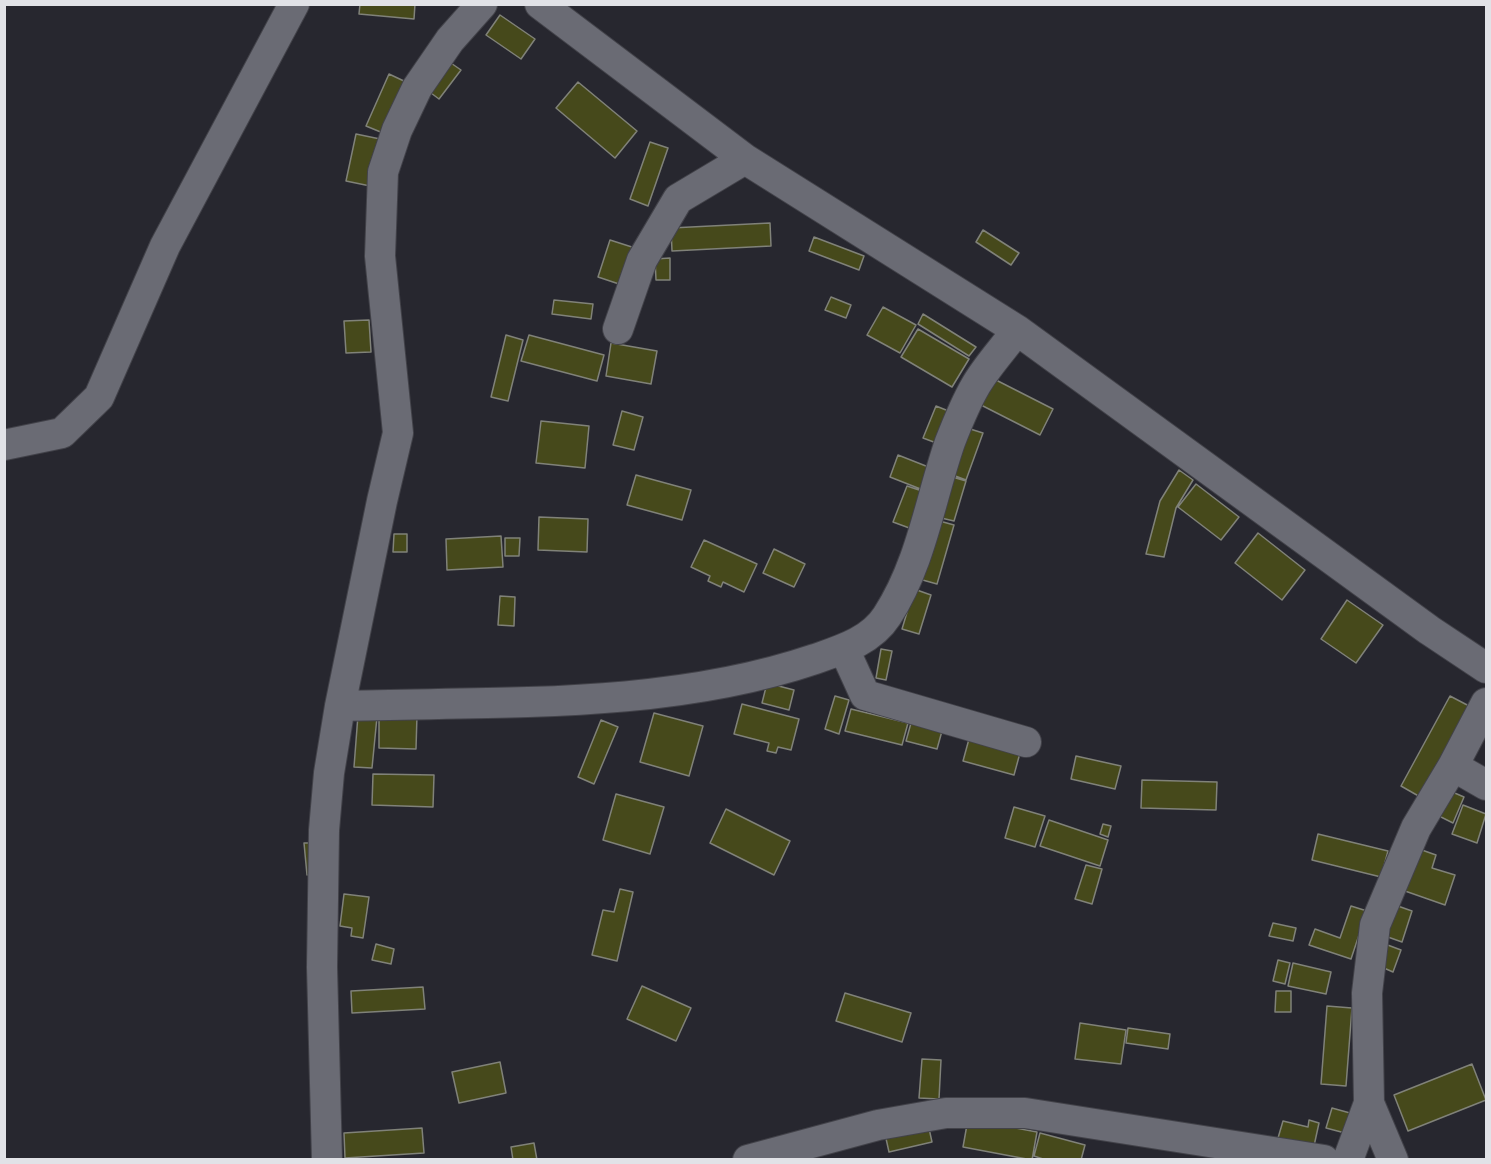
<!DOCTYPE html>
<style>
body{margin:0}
#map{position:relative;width:1491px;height:1164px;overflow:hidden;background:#27272f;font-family:"Open Sans",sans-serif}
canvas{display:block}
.frame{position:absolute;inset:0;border:6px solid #e1e2e7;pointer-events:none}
</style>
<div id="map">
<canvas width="1491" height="1164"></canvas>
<div class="frame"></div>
</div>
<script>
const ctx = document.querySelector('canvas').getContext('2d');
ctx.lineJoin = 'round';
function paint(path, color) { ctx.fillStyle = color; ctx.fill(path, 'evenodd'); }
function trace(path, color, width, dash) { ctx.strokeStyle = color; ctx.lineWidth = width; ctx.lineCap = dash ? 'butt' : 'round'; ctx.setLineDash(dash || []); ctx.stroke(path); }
const building = new Path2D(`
 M360,4H415L414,19L359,14Z
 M500,15L535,39L521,59L486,35Z
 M448,61L461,70L439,99L427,90Z
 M389,74L406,82L383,133L366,126Z
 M578,82L637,131L615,158L556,108Z
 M356,134L385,140L375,187L346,181Z
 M650,142L668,148L648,206L630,199Z
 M770,223L771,246L672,251L671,228Z
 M983,230L1019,253L1011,265L976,242Z
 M814,237L864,256L859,270L809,251Z
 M610,240L635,248L622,285L598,277Z
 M670,258V280H656L655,259Z
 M831,297L851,305L846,318L825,310Z
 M554,300L593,304L591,319L552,314Z
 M883,307L916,325L900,353L867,335Z
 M923,314L976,347L969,356L918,324Z
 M369,320L371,352L346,353L344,321Z
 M918,329L969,359L952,387L901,357Z
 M506,335L523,340L508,401L491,397Z
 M529,335L604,355L597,381L521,361Z
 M611,343L657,351L651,384L606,376Z
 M994,379L1053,409L1040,435L981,405Z
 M936,406L951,412L939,444L923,438Z
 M622,411L643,417L634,450L613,445Z
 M541,421L589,426L585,468L536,463Z
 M967,428L983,433L966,480L950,474Z
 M898,455L931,468L923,490L890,477Z
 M1179,470L1193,480L1176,508L1164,557L1146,554L1160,501Z
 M636,475L691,490L682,520L627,505Z
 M949,476L966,481L954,521L937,517Z
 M1196,484L1239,517L1221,540L1178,507Z
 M907,486L925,492L912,529L893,522Z
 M539,517L588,519L587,552L538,550Z
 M936,520L954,525L937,584L919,579Z
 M1258,533L1305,570L1282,600L1235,563Z
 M394,534H407V552H393Z
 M501,536L503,567L447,570L446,539Z
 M505,538H520L519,556H505Z
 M704,540L757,564L744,592L723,582L721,587L708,581L710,576L691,567Z
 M774,549L805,564L794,587L763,573Z
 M914,589L931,595L919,634L902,629Z
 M500,596L515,597L514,626L498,625Z
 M1347,600L1383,625L1356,663L1321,639Z
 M881,649L892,651L886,680L876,678Z
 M767,683L794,690L789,710L762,703Z
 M835,696L849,700L839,734L825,729Z
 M1450,696L1471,707L1422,798L1401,786Z
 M742,704L799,719L791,750L778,747L776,753L767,751L769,743L734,734Z
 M851,709L908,723L902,745L845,731Z
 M654,713L703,726L689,776L640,762Z
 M379,714L417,715L416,749L379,748Z
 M358,715L377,717L372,768L354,767Z
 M601,720L618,727L594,784L578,777Z
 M911,723L942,731L937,749L906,741Z
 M969,739L1020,753L1014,775L963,761Z
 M1076,756L1121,766L1115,789L1071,779Z
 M373,774L434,775L433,807L372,805Z
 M1142,780L1217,782L1216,810L1141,808Z
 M1450,791L1464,797L1453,823L1439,816Z
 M616,794L664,807L650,854L603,840Z
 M1463,805L1486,814L1477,843L1452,834Z
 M1014,807L1045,816L1035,847L1005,838Z
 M726,809L790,841L774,875L710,843Z
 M1049,820L1108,840L1100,866L1040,846Z
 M1103,824L1111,826L1108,837L1100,834Z
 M1318,834L1388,851L1381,877L1312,860Z
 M304,843H314L317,874L307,875Z
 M1419,849L1436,855L1432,868L1455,875L1445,905L1405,891Z
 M1086,865L1102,869L1092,904L1075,899Z
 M620,889L633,892L617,961L592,955L603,910L614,912Z
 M344,894L369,897L363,938L351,936L352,928L340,926Z
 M1395,905L1412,911L1402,942L1385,936Z
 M1351,906L1367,911L1351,959L1309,945L1315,929L1340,938Z
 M1273,923L1296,928L1293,941L1269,936Z
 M376,944L394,949L391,964L372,960Z
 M1385,944L1401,950L1393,972L1377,965Z
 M1278,960L1290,963L1285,984L1273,981Z
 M1293,963L1331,972L1326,994L1288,986Z
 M642,986L691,1008L676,1041L627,1019Z
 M423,987L425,1009L352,1013L351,991Z
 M1276,991H1291V1012H1275Z
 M845,993L911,1013L902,1042L836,1021Z
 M1327,1006L1352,1008L1346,1086L1321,1084Z
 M1080,1023L1126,1030L1121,1064L1075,1059Z
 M1128,1028L1170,1034L1168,1049L1126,1043Z
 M922,1059L941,1060L939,1099L919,1098Z
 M500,1062L506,1093L459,1103L452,1072Z
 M1472,1064L1486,1100L1408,1131L1394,1095Z
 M1332,1108L1350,1113L1345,1133L1326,1128Z
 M968,1119L1037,1132L1032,1160L963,1147Z
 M1309,1120L1319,1123L1314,1146L1278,1138L1283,1121L1308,1127Z
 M928,1124L932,1142L889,1152L885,1134Z
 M422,1128L424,1153L345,1158L344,1133Z
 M1040,1133L1085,1145L1081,1160H1046L1034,1156Z
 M534,1143L537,1160H513L511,1147Z`);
const minor = new Path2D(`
 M540,4L745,159L1017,330L1429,630L1486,668
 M618,329L642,260L678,199L745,159
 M4,445L62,433L99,397L165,246L294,4
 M844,649L865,695L1026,742
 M340,706C496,701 665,710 815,659C841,650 871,641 887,616C921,564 930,500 950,442C957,424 966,402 976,385C987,366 1004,348 1017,330
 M1453,766L1486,785
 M327,1160L322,967L324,830L329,773L340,706L382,501L398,433L380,256L383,172L397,130L417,88L450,40L482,4
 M748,1160L878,1125L946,1113H1025L1324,1160
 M1348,1160L1369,1103
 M1393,1160L1369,1103L1367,993L1375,925L1416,828L1453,766L1486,703`);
paint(building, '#46491b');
trace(building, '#808279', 1.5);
trace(minor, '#424249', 32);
trace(minor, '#6a6b74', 30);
</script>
